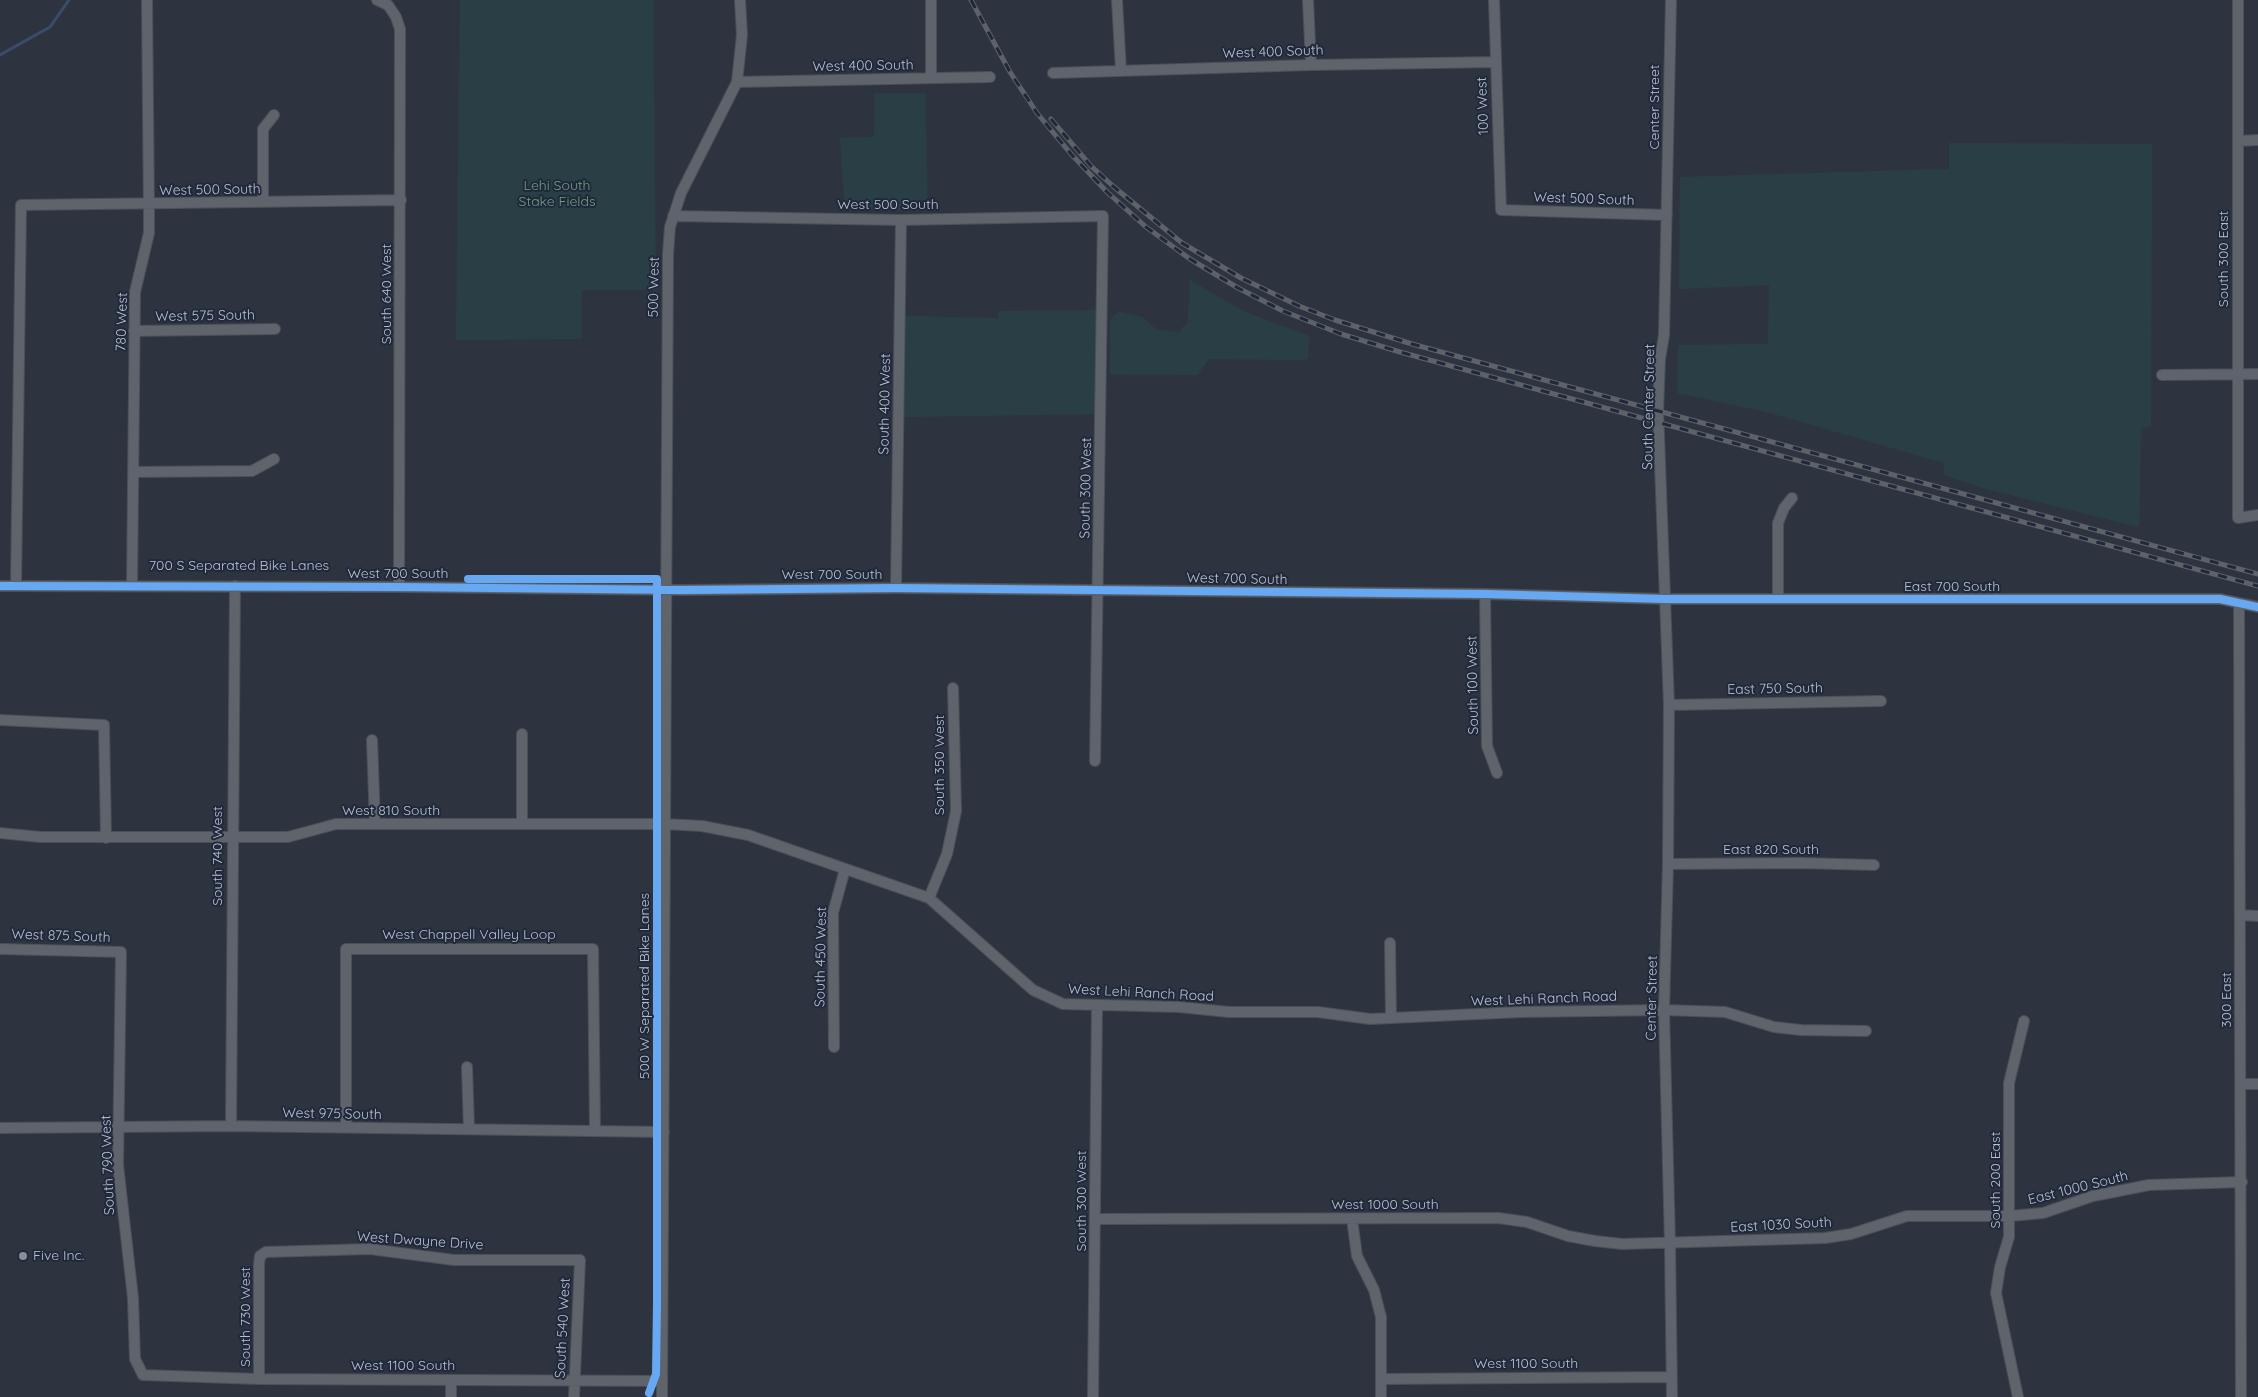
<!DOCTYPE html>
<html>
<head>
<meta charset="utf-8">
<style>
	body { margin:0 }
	canvas { display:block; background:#2e343f }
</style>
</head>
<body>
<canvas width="2258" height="1397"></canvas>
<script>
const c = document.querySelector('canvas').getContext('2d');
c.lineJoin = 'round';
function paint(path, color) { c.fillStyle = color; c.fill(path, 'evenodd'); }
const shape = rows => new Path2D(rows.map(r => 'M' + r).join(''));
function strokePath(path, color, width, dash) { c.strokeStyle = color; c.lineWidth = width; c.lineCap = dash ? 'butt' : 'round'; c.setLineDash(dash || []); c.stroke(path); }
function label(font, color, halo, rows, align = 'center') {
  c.font = font + ' Quicksand,sans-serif'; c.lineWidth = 4; c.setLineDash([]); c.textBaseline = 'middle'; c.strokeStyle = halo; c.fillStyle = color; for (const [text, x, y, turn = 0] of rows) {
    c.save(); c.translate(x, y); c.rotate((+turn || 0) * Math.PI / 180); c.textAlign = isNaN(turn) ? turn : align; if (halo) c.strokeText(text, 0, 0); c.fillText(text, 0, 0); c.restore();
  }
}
paint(shape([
	[460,0,653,0,656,290,582,290,581,339,456,340],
	[875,93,925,93,928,211,845,209,840,138,874,137],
	[1949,143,2152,144,2151,426,2141,429,2139,527,1983,488,1944,475,1944,463,1767,412,1677,393,1678,345,1768,344,1769,285,1679,289,1680,177,1949,169],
	[1190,280,1243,311,1309,336,1308,358,1304,360,1209,359,1197,375,1110,374,1110,322,1114,315,1120,312,1142,317,1157,330,1180,332,1182,327,1187,325,1188,322],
	[1097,310,1096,414,903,417,905,316,998,318,999,311]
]), '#2a3f45');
strokePath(shape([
	[0,55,50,27,69,0]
]), '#3b4b6b', 3);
const minor = shape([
	[377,0,388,5,396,17,400,29,399,587],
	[931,0,931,78],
	[1117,0,1121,71],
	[1308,0,1311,65],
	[1494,0,1501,210,1667,215],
	[1671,0,1664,335,1660,359,1658,410,1669,705,1668,864,1664,1010,1670,1243,1672,1397],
	[2238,0,2238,518,2258,515],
	[1053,73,1311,65,1495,62],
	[737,82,990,77],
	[2238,141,2258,140],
	[263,202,263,129,274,115],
	[673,216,901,220,1103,216,1095,761],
	[134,331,275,329],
	[2162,375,2258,374],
	[134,472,252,471,274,459],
	[0,586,399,587,684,590,896,588,1485,594,1665,599,2220,599,2258,607],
	[16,586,21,205,401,200],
	[132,586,135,292,149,233,149,215,147,0],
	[896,588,901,220],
	[1485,594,1487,746,1497,773],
	[1778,599,1778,523,1784,508,1792,498],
	[2239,603,2241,1397],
	[1669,705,1881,701],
	[0,720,104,725,106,838],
	[522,734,522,824],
	[372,740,375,824],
	[0,833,40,837,288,837,336,824,665,824,702,826,748,835,929,898,1033,990,1063,1004,1179,1007,1229,1012,1318,1012,1370,1019,1521,1012,1664,1010,1725,1012,1774,1027,1801,1030,1866,1031],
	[1668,864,1802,863,1874,865],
	[929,898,947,854,956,811,953,688],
	[2240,915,2258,916],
	[1390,943,1391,1018],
	[0,949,121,952,118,1165,133,1298,135,1359,143,1375,259,1379,662,1381],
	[834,1047,833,913,845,869],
	[467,1067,469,1129],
	[2241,1084,2258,1084],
	[231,1126,235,586],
	[0,1128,231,1126,664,1132],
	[346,1128,346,949,593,949,595,1131],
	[1096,1219,1498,1218,1527,1222,1568,1236,1595,1241,1622,1244,1825,1238,1851,1234,1907,1216,2010,1216,2043,1213,2093,1196,2149,1185,2242,1182],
	[1352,1219,1357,1256,1374,1290,1381,1317,1381,1397],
	[259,1379,259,1264,260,1256,266,1252,370,1249,454,1260,580,1260,574,1397],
	[1381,1379,1671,1377],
	[451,1380,451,1397],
	[662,1397,668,254,670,227,681,193,737,82,742,35,740,0],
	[1093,1397,1097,1005],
	[2018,1397,1996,1293,2000,1267,2009,1237,2009,1083,2024,1021]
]);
strokePath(minor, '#4b4f57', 12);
strokePath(minor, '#5e636c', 10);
const rail = shape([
	[971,0,1010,72,1037,113,1071,154,1107,192,1146,227,1190,259,1238,288,1283,311,1341,334,1400,352,2258,586],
	[1051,119,1091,166,1114,187,1182,243,1241,278,1299,306,1335,320,1412,344,2258,574]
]);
strokePath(rail, '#5d616a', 5);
strokePath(rail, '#20293b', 3, [9]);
strokePath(shape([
	[468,579,657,579,657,1304,656,1374,649,1393],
	[0,586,399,587,684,590,896,588,1485,594,1665,599,2220,599,2258,607]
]), '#66a8f1', 8);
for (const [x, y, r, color] of [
	[23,1256,5,"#888f9c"]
]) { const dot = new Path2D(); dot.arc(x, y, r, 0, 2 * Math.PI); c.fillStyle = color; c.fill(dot); strokePath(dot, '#20293b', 2); }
label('14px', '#b9c0ce', '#20293b', [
	["West 400 South",1273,52,-2],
	["West 400 South",863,66,-1],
	["100 West",1483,106,-92],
	["Center Street",1655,107,-90],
	["West 500 South",210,190,-1],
	["West 500 South",1584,199,2],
	["West 500 South",888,205],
	["South 300 East",2224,259,-90],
	["500 West",654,287,-89],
	["South 640 West",387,294,-90],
	["West 575 South",205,316,-1],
	["780 West",122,322,-88],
	["South 400 West",885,404,-89],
	["South Center Street",1649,407,-89],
	["South 300 West",1086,488,-89],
	["700 S Separated Bike Lanes",239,566],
	["West 700 South",398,574],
	["West 700 South",832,575],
	["West 700 South",1237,579,1],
	["East 700 South",1952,587],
	["South 100 West",1473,685,-91],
	["East 750 South",1775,689,-1],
	["South 350 West",940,765,-90],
	["West 810 South",391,811],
	["East 820 South",1771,850],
	["South 740 West",218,856,-90],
	["West Chappell Valley Loop",469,935],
	["West 875 South",61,936,2],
	["South 450 West",821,957,-89],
	["500 W Separated Bike Lanes",645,986,-90],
	["West Lehi Ranch Road",1141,993,3],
	["Center Street",1652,998,-89],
	["West Lehi Ranch Road",1544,999,-2],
	["300 East",2227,1000,-90],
	["West 975 South",332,1114,1],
	["South 790 West",108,1165,-92],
	["South 200 East",1996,1180,-90],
	["East 1000 South",2078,1188,-14],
	["South 300 West",1082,1201,-90],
	["West 1000 South",1385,1205],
	["East 1030 South",1781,1225,-3],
	["West Dwayne Drive",420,1241,4],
	["South 730 West",246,1317,-90],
	["South 540 West",563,1328,-87],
	["West 1100 South",1526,1364],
	["West 1100 South",403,1366]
]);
label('14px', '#6fa07e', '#20293b', [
	["Lehi South",557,186],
	["Stake Fields",557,202]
]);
label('14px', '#b9c0ce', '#20293b', [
	["Five Inc.",33,1256]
], 'left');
</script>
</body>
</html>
